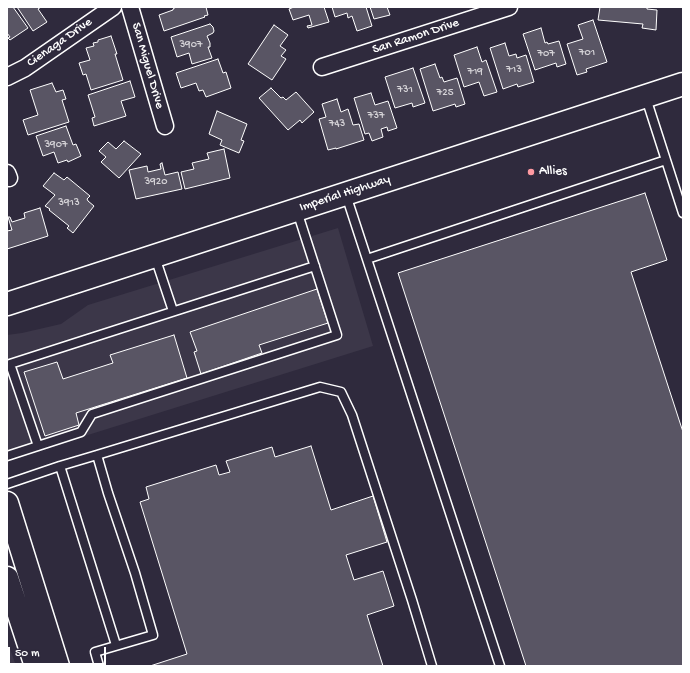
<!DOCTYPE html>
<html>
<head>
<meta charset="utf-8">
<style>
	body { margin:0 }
	#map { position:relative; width:690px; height:673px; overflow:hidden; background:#2f2a3d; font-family:"Gochi Hand",sans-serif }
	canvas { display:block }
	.frame { position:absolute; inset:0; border:8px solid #fff; pointer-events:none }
	.scale { position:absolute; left:8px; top:647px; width:98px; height:18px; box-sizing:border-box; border:2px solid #fff; border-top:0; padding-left:5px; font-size:12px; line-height:14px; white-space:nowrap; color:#fff; -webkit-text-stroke:3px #2f2a3d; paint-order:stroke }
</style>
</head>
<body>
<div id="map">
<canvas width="690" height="673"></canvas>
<div class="frame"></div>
<div class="scale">50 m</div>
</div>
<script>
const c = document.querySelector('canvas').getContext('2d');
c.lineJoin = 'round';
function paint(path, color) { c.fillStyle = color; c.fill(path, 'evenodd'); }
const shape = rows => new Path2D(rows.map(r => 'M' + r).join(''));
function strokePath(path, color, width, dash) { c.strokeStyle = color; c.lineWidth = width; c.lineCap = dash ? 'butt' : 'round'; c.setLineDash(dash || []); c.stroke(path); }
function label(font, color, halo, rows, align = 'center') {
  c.font = font + ' "Gochi Hand",sans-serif'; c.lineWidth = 3; c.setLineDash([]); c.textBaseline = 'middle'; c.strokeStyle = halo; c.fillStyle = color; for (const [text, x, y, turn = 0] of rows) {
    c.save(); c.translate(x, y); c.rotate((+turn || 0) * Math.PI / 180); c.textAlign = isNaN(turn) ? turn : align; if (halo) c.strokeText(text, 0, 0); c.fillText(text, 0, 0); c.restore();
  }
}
paint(shape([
	[338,228,373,346,11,459,7,447,7,335,22,333,61,324,88,305],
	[7,640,16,666,7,666]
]), '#3c3749');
const building = shape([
	[7,7,13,7,28,28,10,40,8,38,10,37,7,33,7,7],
	[17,7,41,7,38,9,47,22,33,31,17,7],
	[176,7,206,7,208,15,204,16,205,17,164,31,159,15,173,10,173,9,176,7],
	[294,7,324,7,329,22,308,28,307,26,312,25,309,15,293,20,289,9,294,7],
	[332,7,366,7,372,26,357,31,352,16,348,18,347,13,335,17,332,7],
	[370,7,387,7,390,15,374,19,370,7],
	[600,7,647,7,647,9,657,10,656,30,642,28,643,24,598,20,600,7],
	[593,20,607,62,586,69,587,72,577,75,567,44,583,39,578,25,593,20],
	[210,24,213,27,214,31,213,33,207,36,210,43,210,47,208,47,212,58,192,64,189,53,177,57,171,37,210,24],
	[274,25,288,35,280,46,286,50,281,56,286,59,272,80,248,64,274,25],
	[541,28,545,43,547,42,548,44,559,41,566,64,557,67,556,63,535,70,523,34,541,28],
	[111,36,117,54,115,54,123,80,91,90,86,74,83,75,79,63,90,60,86,48,94,46,93,43,98,42,98,40,111,36],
	[505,43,509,56,516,54,517,58,526,55,534,82,518,87,517,84,503,89,490,48,505,43],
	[477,47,482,62,486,60,497,92,484,96,479,82,464,87,454,55,477,47],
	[218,59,223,73,226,72,231,88,206,97,203,90,199,91,196,83,181,88,176,73,218,59],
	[435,64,440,78,442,77,444,82,457,78,465,104,456,107,455,104,433,111,420,69,435,64],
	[413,68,425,103,413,107,412,103,395,108,385,77,413,68],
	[130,81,135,97,121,101,126,116,94,126,92,118,95,117,88,95,130,81],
	[52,83,56,92,63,90,66,99,62,100,69,122,28,135,23,120,38,115,30,90,52,83],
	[271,88,281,98,283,97,286,100,296,92,314,112,302,123,300,120,288,130,259,98,271,88],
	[371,93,375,105,388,101,397,128,388,131,387,127,381,129,383,137,372,141,369,133,365,134,354,98,371,93],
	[337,99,341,112,348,109,353,125,359,124,364,140,336,149,336,148,328,150,319,119,326,117,322,104,337,99],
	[217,111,247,124,241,140,244,141,239,153,220,145,222,140,209,134,217,111],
	[66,126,73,145,76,144,81,156,68,162,67,160,58,163,54,152,43,156,36,136,66,126],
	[124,141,141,154,119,178,101,162,106,157,99,151,108,142,116,149,124,141],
	[224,149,230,178,185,189,181,172,194,169,192,163,209,159,207,153,224,149],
	[162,163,165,175,178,172,182,189,136,199,129,170,147,166,148,172,161,169,160,164,162,163],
	[54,173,64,180,67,177,90,196,87,199,88,201,94,206,73,233,67,228,69,226,49,210,50,209,45,206,55,195,43,186,54,173],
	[645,193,667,260,631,272,683,432,683,666,526,666,398,273,645,193],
	[40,208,48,236,7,249,7,231,12,230,8,217,10,217,12,222,25,218,24,213,40,208],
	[317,289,328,323,259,345,262,353,201,374,194,352,197,351,190,332,317,289],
	[174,335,187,378,76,413,79,425,45,436,24,372,57,362,63,379,113,363,110,355,174,335],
	[311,446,331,510,373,496,387,542,346,555,354,580,383,571,394,606,367,615,383,666,150,666,187,654,140,502,149,499,146,487,216,465,219,475,230,472,226,461,272,447,275,457,311,446]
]);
paint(building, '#595564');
strokePath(building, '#fff', 1);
const lane = shape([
	[646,98,683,213],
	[346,195,500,666],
	[155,257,173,311],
	[367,259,666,160],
	[38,446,10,364,315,266],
	[7,456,81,432,92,414,337,335,297,211],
	[60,466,97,455],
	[7,484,60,466,116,645],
	[99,666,95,652,153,635,135,573,108,493,97,455,320,387,341,392,352,415,412,600,432,666]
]);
const street = shape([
	[130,7,165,126],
	[322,67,509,7],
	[7,77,25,68,113,7],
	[7,173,9,178]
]);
const secondary = shape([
	[7,503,58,666],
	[7,578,36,666]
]);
const primary = shape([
	[7,304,683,84]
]);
strokePath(lane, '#fff', 11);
strokePath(street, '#fff', 19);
strokePath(secondary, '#fff', 25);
strokePath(primary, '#fff', 25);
strokePath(lane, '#2f2a3d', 8);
strokePath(street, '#2f2a3d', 16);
strokePath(secondary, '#2f2a3d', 22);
strokePath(primary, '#2f2a3d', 22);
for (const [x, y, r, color] of [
	[531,172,4,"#ff9aa2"]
]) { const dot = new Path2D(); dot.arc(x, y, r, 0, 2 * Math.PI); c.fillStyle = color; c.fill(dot); strokePath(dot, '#2f2a3d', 1.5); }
label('11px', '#d6d4d8', null, [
	["3907",191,45],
	["701",587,53],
	["707",546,54],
	["713",514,70],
	["719",475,72],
	["731",405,90],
	["725",445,93],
	["737",376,116],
	["743",337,124],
	["3907",56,145],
	["3920",156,182],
	["3913",69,203]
]);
label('13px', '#fff', '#2f2a3d', [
	["San Ramon Drive",416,37,-18],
	["Cienaga Drive",60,43,-35],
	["San Miguel Drive",147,66,74],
	["Imperial Highway",345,194,-18]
]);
label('13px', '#fff', '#2f2a3d', [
	["Allies",539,172]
], 'left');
</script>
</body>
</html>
